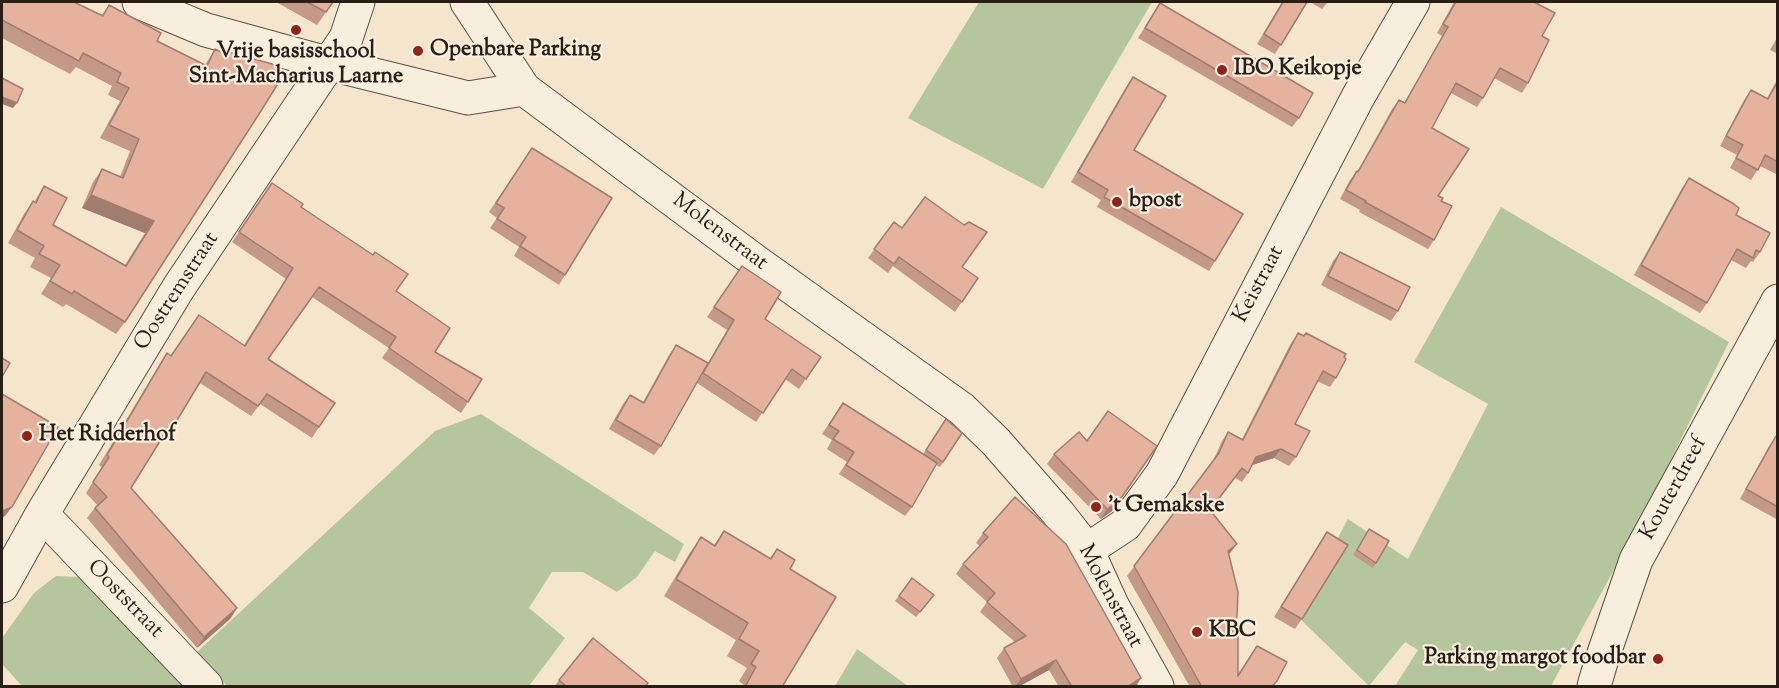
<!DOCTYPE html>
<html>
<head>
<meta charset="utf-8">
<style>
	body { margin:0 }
	#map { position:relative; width:1779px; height:688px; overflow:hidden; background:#f5e5cd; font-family:"Sorts Mill Goudy",serif }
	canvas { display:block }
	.frame { position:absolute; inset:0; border:3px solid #281e15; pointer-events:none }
</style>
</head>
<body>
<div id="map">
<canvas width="1779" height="688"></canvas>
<div class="frame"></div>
</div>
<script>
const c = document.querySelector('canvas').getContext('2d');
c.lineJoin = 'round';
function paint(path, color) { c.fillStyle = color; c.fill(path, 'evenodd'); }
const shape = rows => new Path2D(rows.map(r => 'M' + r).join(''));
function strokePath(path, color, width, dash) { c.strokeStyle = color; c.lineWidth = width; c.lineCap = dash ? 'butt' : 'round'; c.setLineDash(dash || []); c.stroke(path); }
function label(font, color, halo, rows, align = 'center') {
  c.font = font + ' "Sorts Mill Goudy",serif'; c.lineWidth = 4.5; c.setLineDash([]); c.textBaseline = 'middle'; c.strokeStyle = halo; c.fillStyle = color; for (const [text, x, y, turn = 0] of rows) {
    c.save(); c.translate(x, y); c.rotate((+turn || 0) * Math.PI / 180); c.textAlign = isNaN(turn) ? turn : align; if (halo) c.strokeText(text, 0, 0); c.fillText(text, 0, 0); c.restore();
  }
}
paint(shape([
	[979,2,1152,2,1043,189,908,118],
	[1501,207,1729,342,1643,516,1551,686,1395,686,1418,650,1405,642,1369,686,1296,615,1348,519,1408,559,1488,404,1414,362],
	[481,414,684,544,675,562,655,551,637,577,617,592,583,572,552,572,529,608,565,638,529,686,227,686,196,653,435,431],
	[56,576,80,577,185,686,22,686,2,664,2,638,34,593],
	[857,649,908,686,835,686]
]), '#b6c69c');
const minor = shape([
	[139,2,206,30,330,64,468,98,524,89],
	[467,2,524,89,755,261,962,409,996,442,1058,513,1087,550,1112,605,1157,686],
	[42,514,206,686],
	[1087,550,1125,525,1162,474,1358,97,1413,2],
	[2,586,42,514,179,287,346,38,358,2],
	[1594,686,1601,662,1636,560,1778,301]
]);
strokePath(minor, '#5b5043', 35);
strokePath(minor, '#f8eede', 33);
paint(shape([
	[2,2,101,16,109,5,157,41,205,65,215,49,226,55,229,52,125,322,116,334,66,304,63,307,41,294,51,278,30,267,35,258,8,243,24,214,33,201,34,202,44,186,53,225,125,265,145,233,82,208,93,182,102,169,120,177,130,151,100,138,120,101,108,95,112,86,76,67,70,74,2,38],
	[276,2,333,2,317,25],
	[1282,2,1307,2,1275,54,1257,44],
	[1310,2,1328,2,1322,9],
	[1454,2,1534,2,1542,36,1528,83,1522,93,1494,78,1483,98,1477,107,1451,93,1432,128,1438,196,1441,201,1434,240,1428,249,1359,212,1360,210,1340,199,1350,180,1357,171,1357,172,1392,109,1399,100,1404,103,1442,36,1437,33],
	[1160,3,1299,118,1292,127,1138,38],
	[1778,36,1778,54,1770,50],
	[1133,77,1134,150,1215,261,1209,271,1097,207,1101,200,1071,182,1126,87],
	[1778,78,1778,175,1760,166,1751,180,1730,168,1737,155,1720,146,1744,100,1751,90,1767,98],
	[532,148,565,275,559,285,514,256,519,247,490,228,497,218,489,212],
	[1689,178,1736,215,1760,252,1753,262,1751,261,1746,268,1731,260,1707,303,1700,313,1634,275,1682,188],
	[272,183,301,207,396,291,468,402,461,413,382,358,389,348,312,297,268,359,319,427,312,438,260,404,251,416,200,383,176,422,169,432,167,431,131,488,237,608,230,619,197,648,87,518,97,505,86,493,102,467,99,465,160,364,167,353,171,356,244,345,286,279,232,242],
	[894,222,978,278,955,312,893,266,888,273,868,258],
	[1340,252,1398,311,1391,321,1321,285,1333,261],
	[742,266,765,319,821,357,799,389,785,379,756,422,697,383,661,446,654,455,609,429,623,404,630,395,643,402,669,355,676,345,708,363,727,330,707,317],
	[1298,333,1336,378,1330,387,1317,381,1295,424,1296,457,1289,466,1274,458,1252,465,1248,473,1242,482,1235,478,1211,510,1237,544,1229,554,1233,632,1238,674,1257,646,1277,681,1273,687,1190,687,1127,576,1213,461,1222,441,1228,432,1242,439,1291,343],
	[843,403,923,454,946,419,962,433,940,467,936,465,912,507,905,516,839,474,847,462,827,449,832,440,822,434],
	[1776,436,1778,437,1778,520,1740,499,1769,446],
	[1054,454,1112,511,1101,519,1047,464],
	[1369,529,1376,563,1373,568,1353,555],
	[724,531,770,558,777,549,790,569,782,687,743,687,744,685,739,681,747,668,727,656,736,640,664,596,689,554,701,537,714,545],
	[1327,532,1302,619,1295,629,1274,617],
	[983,533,1141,678,1135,687,1059,687,1049,670,1018,687,1013,687,997,658,1004,648,1015,642,980,612,987,602,956,574,963,564,980,546,976,543],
	[912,578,930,600,916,617,895,601],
	[559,680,645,687,554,687]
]), '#c59988');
paint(shape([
	[2,97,17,103,13,108,2,104],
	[91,195,154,221,145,233,82,208],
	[1281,449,1274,458,1249,466,1256,457],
	[1119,501,1112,511,1101,519,1107,509],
	[12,507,5,516,2,518,2,511],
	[1237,544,1230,553,1221,560,1228,551],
	[237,608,230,619,197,648,204,637],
	[1056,660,1049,670,1018,687,1015,687,1021,679],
	[1141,678,1135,687,1127,687]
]), '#a07d6f');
const building = shape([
	[2,2,74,2,103,16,109,5,161,33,157,41,207,66,215,49,227,55,229,52,272,64,278,69,279,74,279,82,259,114,125,322,74,291,72,294,50,281,60,265,39,254,44,246,17,230,33,201,36,203,44,186,67,198,53,225,126,266,154,221,91,195,102,169,123,178,139,139,109,125,129,88,117,82,121,73,83,53,79,61,2,20,2,2],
	[307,2,333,2,326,12,307,2],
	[1283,2,1307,2,1281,45,1264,34,1283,2],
	[1456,2,1534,2,1555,13,1542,36,1549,40,1528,83,1500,68,1483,98,1456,83,1432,128,1469,149,1438,196,1443,198,1441,201,1452,206,1434,240,1365,202,1366,201,1346,190,1357,171,1358,172,1399,100,1405,103,1448,27,1443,24,1456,2],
	[1160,3,1313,93,1299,118,1145,28,1160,3],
	[1133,77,1166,96,1134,150,1243,214,1215,261,1104,197,1108,190,1078,172,1133,77],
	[2,78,23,89,17,103,2,97,2,78],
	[1778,81,1778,162,1765,155,1758,170,1736,158,1743,145,1726,136,1751,90,1768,99,1778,81],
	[532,148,612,198,565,275,520,246,526,237,497,219,504,208,496,203,532,148],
	[1689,178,1734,204,1739,208,1736,215,1770,233,1760,252,1756,250,1753,258,1737,249,1707,303,1641,265,1689,178],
	[272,183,303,204,301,207,373,255,375,252,408,274,396,291,450,328,435,352,482,379,468,402,389,348,396,337,319,287,268,359,335,403,319,427,267,394,258,406,206,372,176,422,173,420,131,488,237,608,204,637,95,508,107,497,93,482,109,457,107,455,167,353,171,356,199,315,245,346,293,268,239,232,272,183],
	[925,197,964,225,969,222,987,232,962,267,978,278,962,302,899,257,894,264,874,249,894,222,902,228,925,197],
	[1340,252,1410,287,1398,311,1328,276,1340,252],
	[742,266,781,292,765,319,821,357,806,379,792,369,763,413,703,373,734,320,714,307,742,266],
	[1298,333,1304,336,1306,333,1346,354,1344,357,1346,359,1336,378,1323,371,1295,424,1310,431,1296,457,1281,449,1256,457,1248,473,1242,468,1210,510,1237,544,1228,551,1238,592,1237,616,1233,632,1238,635,1238,676,1257,646,1287,662,1277,681,1271,687,1202,687,1134,566,1219,453,1228,432,1243,440,1298,333],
	[676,345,708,363,661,446,616,420,630,395,644,403,676,345],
	[2,358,10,363,2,377,2,358],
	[2,394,58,427,12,507,2,511,2,394],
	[843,403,937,463,912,507,846,465,854,452,833,439,839,431,829,425,843,403],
	[1108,411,1157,446,1119,501,1107,509,1054,454,1079,432,1087,441,1108,411],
	[946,419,962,433,943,462,926,450,946,419],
	[1776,436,1778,437,1778,507,1746,489,1776,436],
	[1015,497,1066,544,1141,678,1127,687,1072,687,1056,660,1021,679,1004,648,1026,636,987,602,995,593,963,564,988,537,983,533,1015,497],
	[1369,529,1389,541,1376,563,1357,550,1369,529],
	[724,531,771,559,777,549,795,560,790,569,836,597,782,687,745,687,756,667,751,664,759,651,739,639,748,623,676,579,701,537,715,546,724,531],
	[1327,532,1348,545,1302,619,1281,607,1327,532],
	[912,578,934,595,920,612,899,596,912,578],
	[593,638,648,683,645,687,567,687,559,680,593,638]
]);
paint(building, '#e5b29e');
strokePath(building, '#a07d6f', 1.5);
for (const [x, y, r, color] of [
	[296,30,6,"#8f2418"],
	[418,51,6,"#8f2418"],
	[1222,70,6,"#8f2418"],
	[1117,202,6,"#8f2418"],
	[27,436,6,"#8f2418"],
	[1096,507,6,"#8f2418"],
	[1197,632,6,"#8f2418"],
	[1658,659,6,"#8f2418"]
]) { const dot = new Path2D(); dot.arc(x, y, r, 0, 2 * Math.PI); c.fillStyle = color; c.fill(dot); strokePath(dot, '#f8eede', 2); }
label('bold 22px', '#281e15', '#f8eede', [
	["Openbare Parking",430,51],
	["Vrije basisschool",296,53,"center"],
	["Sint-Macharius Laarne",296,78,"center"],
	["IBO Keikopje",1234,70],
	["bpost",1129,202],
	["Het Ridderhof",39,436],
	["'t Gemakske",1108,507],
	["KBC",1209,632],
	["Parking margot foodbar",1646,659,"right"]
], 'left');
label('22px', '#281e15', '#f8eede', [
	["Molenstraat",719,233,37],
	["Keistraat",1260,285,-62],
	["Oostremstraat",178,292,-57],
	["Kouterdreef",1675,489,-61],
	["Molenstraat",1109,597,62],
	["Ooststraat",124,600,46]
]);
</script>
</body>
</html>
